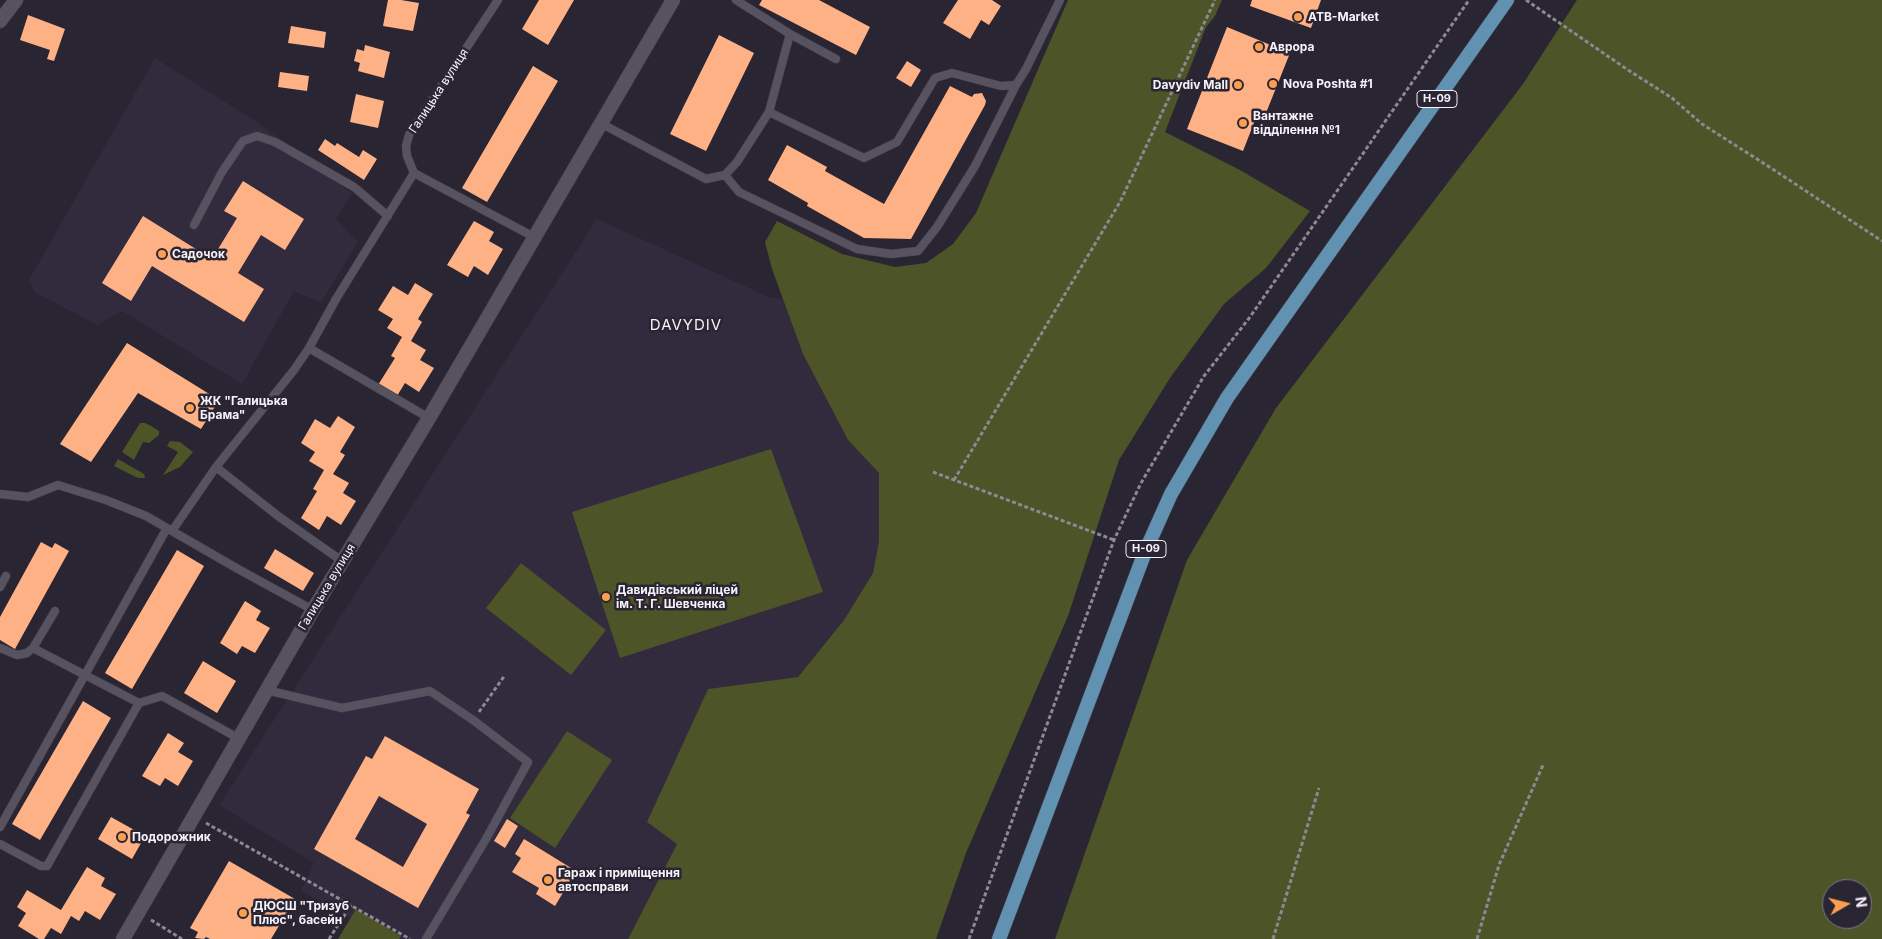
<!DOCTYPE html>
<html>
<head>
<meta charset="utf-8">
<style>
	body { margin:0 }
	#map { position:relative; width:1882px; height:939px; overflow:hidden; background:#2a2532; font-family:Inter,sans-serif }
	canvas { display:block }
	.north { position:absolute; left:1822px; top:879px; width:50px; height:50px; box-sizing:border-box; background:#2a2532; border:1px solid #7b7782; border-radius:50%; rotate:82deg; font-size:14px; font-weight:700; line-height:20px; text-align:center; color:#f5f2fa }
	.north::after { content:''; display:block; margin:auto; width:18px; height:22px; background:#fa9f4f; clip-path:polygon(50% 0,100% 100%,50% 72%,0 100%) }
</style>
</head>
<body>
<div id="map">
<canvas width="1882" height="939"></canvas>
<div class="north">N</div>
</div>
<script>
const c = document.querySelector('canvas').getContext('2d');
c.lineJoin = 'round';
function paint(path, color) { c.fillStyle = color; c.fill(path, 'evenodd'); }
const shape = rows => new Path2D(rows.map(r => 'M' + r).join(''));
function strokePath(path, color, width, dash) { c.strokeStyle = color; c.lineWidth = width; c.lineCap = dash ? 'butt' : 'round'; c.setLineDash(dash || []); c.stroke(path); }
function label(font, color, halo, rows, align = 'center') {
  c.font = font + ' Inter,sans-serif'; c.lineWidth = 5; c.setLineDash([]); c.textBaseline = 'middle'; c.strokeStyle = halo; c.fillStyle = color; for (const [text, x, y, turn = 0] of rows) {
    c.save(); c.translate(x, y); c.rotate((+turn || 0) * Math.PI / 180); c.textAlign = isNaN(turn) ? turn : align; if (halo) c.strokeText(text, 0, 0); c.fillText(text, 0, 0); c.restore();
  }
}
paint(shape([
	[155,58,257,122,352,193,336,219,358,242,321,303,294,291,242,384,122,311,98,325,34,292,29,280],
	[597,219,769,297,783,299,803,354,848,440,879,473,879,541,873,573,844,620,798,677,708,689,648,821,677,843,628,939,389,939,301,891,314,863,219,805]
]), '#322a3d');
paint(shape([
	[1068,0,1222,0,1215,16,1206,27,1165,132,1240,170,1310,211,1266,268,1224,304,1170,378,1119,460,1068,616,966,853,936,939,628,939,677,844,647,822,708,689,798,677,844,620,873,573,879,541,879,473,848,440,803,354,772,269,765,242,777,221,842,254,895,267,926,263,953,244,976,213],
	[1577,0,1882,0,1882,939,1055,939,1187,560,1276,408,1523,84],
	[1832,889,1862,889,1862,919,1832,919],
	[140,423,145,423,153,427,159,431,159,435,149,443,143,442,134,460,122,452],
	[170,441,180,442,193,452,180,467,163,475,178,452,167,446],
	[771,449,823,592,620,658,572,512],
	[118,459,144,474,145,478,138,478,114,466],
	[521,563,606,630,571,675,486,608],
	[567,731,612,760,555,848,510,818],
	[356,909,401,936,399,939,338,939]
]), '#4d5427');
paint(shape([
	[388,0,401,0,419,3,413,31,383,26],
	[539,0,574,0,548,45,522,29],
	[762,0,819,0,870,27,856,55,759,5],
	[958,0,992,0,1001,6,989,25,981,20,970,39,943,23],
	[1252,0,1321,0,1311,28,1250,6],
	[28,15,65,29,54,61,47,59,50,50,20,40],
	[291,26,326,32,324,48,288,43],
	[1227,27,1290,53,1266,113,1259,110,1243,151,1187,129],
	[719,35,754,53,706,151,670,134],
	[365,45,390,52,384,78,358,71,360,63,354,61,357,49,364,51],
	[907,61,921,70,911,87,896,78],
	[533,66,558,81,487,202,462,188],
	[280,72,309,76,307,91,278,87],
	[950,86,972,97,974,94,982,93,986,101,985,105,911,239,864,238,807,206,808,203,768,180,787,145,827,167,825,171,884,204],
	[356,94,384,101,378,128,350,122],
	[325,139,335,146,337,143,359,157,363,150,377,159,364,180,318,150],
	[243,181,304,219,285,250,261,235,238,273,264,289,244,322,152,266,131,301,102,283,143,216,212,259,237,218,224,211],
	[474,221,494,232,489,241,503,249,488,275,474,266,468,277,447,265],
	[415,283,433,294,418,319,422,322,411,341,426,350,420,360,434,368,419,392,405,383,397,396,378,385,395,358,391,356,402,337,387,328,393,319,378,310,393,286,408,295],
	[127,343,219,400,201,429,138,393,91,462,60,444],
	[338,416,355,427,340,452,345,455,333,474,349,483,343,493,356,501,341,525,327,516,319,530,301,518,317,491,313,489,324,470,309,461,315,452,301,443,315,419,330,428],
	[41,542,52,548,55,543,69,551,15,649,0,640,0,617],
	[275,549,314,573,303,591,264,568],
	[177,550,204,566,132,689,105,673],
	[245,601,261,611,256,620,270,628,255,653,242,646,237,654,220,643],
	[203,661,236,681,217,713,184,693],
	[83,701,111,718,40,840,12,824],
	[168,733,184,743,178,752,193,761,178,786,165,778,160,786,142,776],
	[385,736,479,789,466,813,470,815,418,908,314,849,366,756,372,759],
	[379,796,427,824,403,867,355,839],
	[111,817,145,836,132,859,98,839],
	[507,819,518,826,505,848,494,841],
	[524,839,576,871,555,906,536,894,539,888,512,872,521,858,515,854],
	[229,861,295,899,271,939,210,939,206,937,204,939,195,938,198,932,190,928],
	[87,867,105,878,101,886,116,894,100,920,85,911,79,921,71,916,61,934,51,928,44,939,39,939,18,926,26,913,17,907,27,890,61,910]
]), '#ffb186');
const service = shape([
	[498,0,409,135,406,146,407,156,414,173,534,237],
	[736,0,790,34,836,59],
	[769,112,864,158,897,142,935,78,952,73,1001,86,1016,85,1026,69,1060,0],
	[602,124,706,179,725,175,737,162,769,112,790,34],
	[414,173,336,299,309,348,429,418],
	[725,175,739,192,857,249,891,254,918,251,937,227,975,166,1016,85],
	[194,225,222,172,243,141,257,136,275,142,354,187,388,216],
	[309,348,294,370,216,467,278,516,342,561],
	[0,494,28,497,58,485,106,500,146,516,238,569,313,610],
	[172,531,216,467],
	[0,587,6,576],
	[0,648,17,655,27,653,33,648,55,611],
	[33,648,139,703,162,696,238,738],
	[266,690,342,708,430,691,473,720,528,762,486,839,426,939],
	[0,827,167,528],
	[0,844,41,866,47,866,139,703]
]);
const minor = shape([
	[0,21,16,0],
	[123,939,313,610,429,418,673,0]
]);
const primary = shape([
	[999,939,1145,552,1171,494,1227,398,1507,0]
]);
strokePath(service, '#44404a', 9);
strokePath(minor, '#44404a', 15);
strokePath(primary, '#44404a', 15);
strokePath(shape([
	[1526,0,1628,70,1672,98,1702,124,1771,168,1882,241],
	[933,472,1114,540],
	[954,480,1120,202,1215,0],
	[479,712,505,675],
	[206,823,410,939],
	[151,920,182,939],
	[329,939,351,905],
	[969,939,1114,540,1141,483,1204,376,1250,317,1469,0],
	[1273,939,1319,788],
	[1477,939,1499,865,1543,765]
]), '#8d8993', 3, [4, 2.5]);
strokePath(service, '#575260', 8);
strokePath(minor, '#575260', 14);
strokePath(primary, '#6292b2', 14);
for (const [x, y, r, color] of [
	[1298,17,5,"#fa9f4f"],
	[1259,47,5,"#fa9f4f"],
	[1273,84,5,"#fa9f4f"],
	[1238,85,5,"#fa9f4f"],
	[1243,123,5,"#fa9f4f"],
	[162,254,5,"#fa9f4f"],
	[190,408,5,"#fa9f4f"],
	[606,597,5,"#fa9f4f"],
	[122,837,5,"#fa9f4f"],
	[548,880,5,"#fa9f4f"],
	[243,913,5,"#fa9f4f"]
]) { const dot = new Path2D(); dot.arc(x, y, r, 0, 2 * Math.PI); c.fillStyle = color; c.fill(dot); strokePath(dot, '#2a2532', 2); }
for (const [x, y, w] of [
	[1437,99,40],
	[1146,549,40]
]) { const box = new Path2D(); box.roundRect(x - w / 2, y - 8.5, w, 17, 4); c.fillStyle = '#2a2532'; c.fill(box); strokePath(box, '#f5f2fa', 1); }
label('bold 11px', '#f5f2fa', null, [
	["Н-09",1437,99],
	["Н-09",1146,549]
]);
label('bold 12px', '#f5f2fa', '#2a2532', [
	["ATB-Market",1308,17],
	["Аврора",1269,47],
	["Nova Poshta #1",1283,84],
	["Davydiv Mall",1228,85,"right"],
	["Вантажне",1253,116],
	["відділення №1",1253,130],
	["Садочок",172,254],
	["ЖК \"Галицька",200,401],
	["Брама\"",200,415],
	["Давидівський ліцей",616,590],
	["ім. Т. Г. Шевченка",616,604],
	["Подорожник",132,837],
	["Гараж і приміщення",558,873],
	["автосправи",558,887],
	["ДЮСШ \"Тризуб",253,906],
	["Плюс\", басейн",253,920]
], 'left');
label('12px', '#f5f2fa', '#2a2532', [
	["Галицька вулиця",439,91,-57],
	["Галицька вулиця",327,587,-59]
]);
c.letterSpacing = '1px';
label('15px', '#f5f2fa', '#2a2532', [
	["DAVYDIV",686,325]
]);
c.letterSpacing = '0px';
</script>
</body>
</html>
